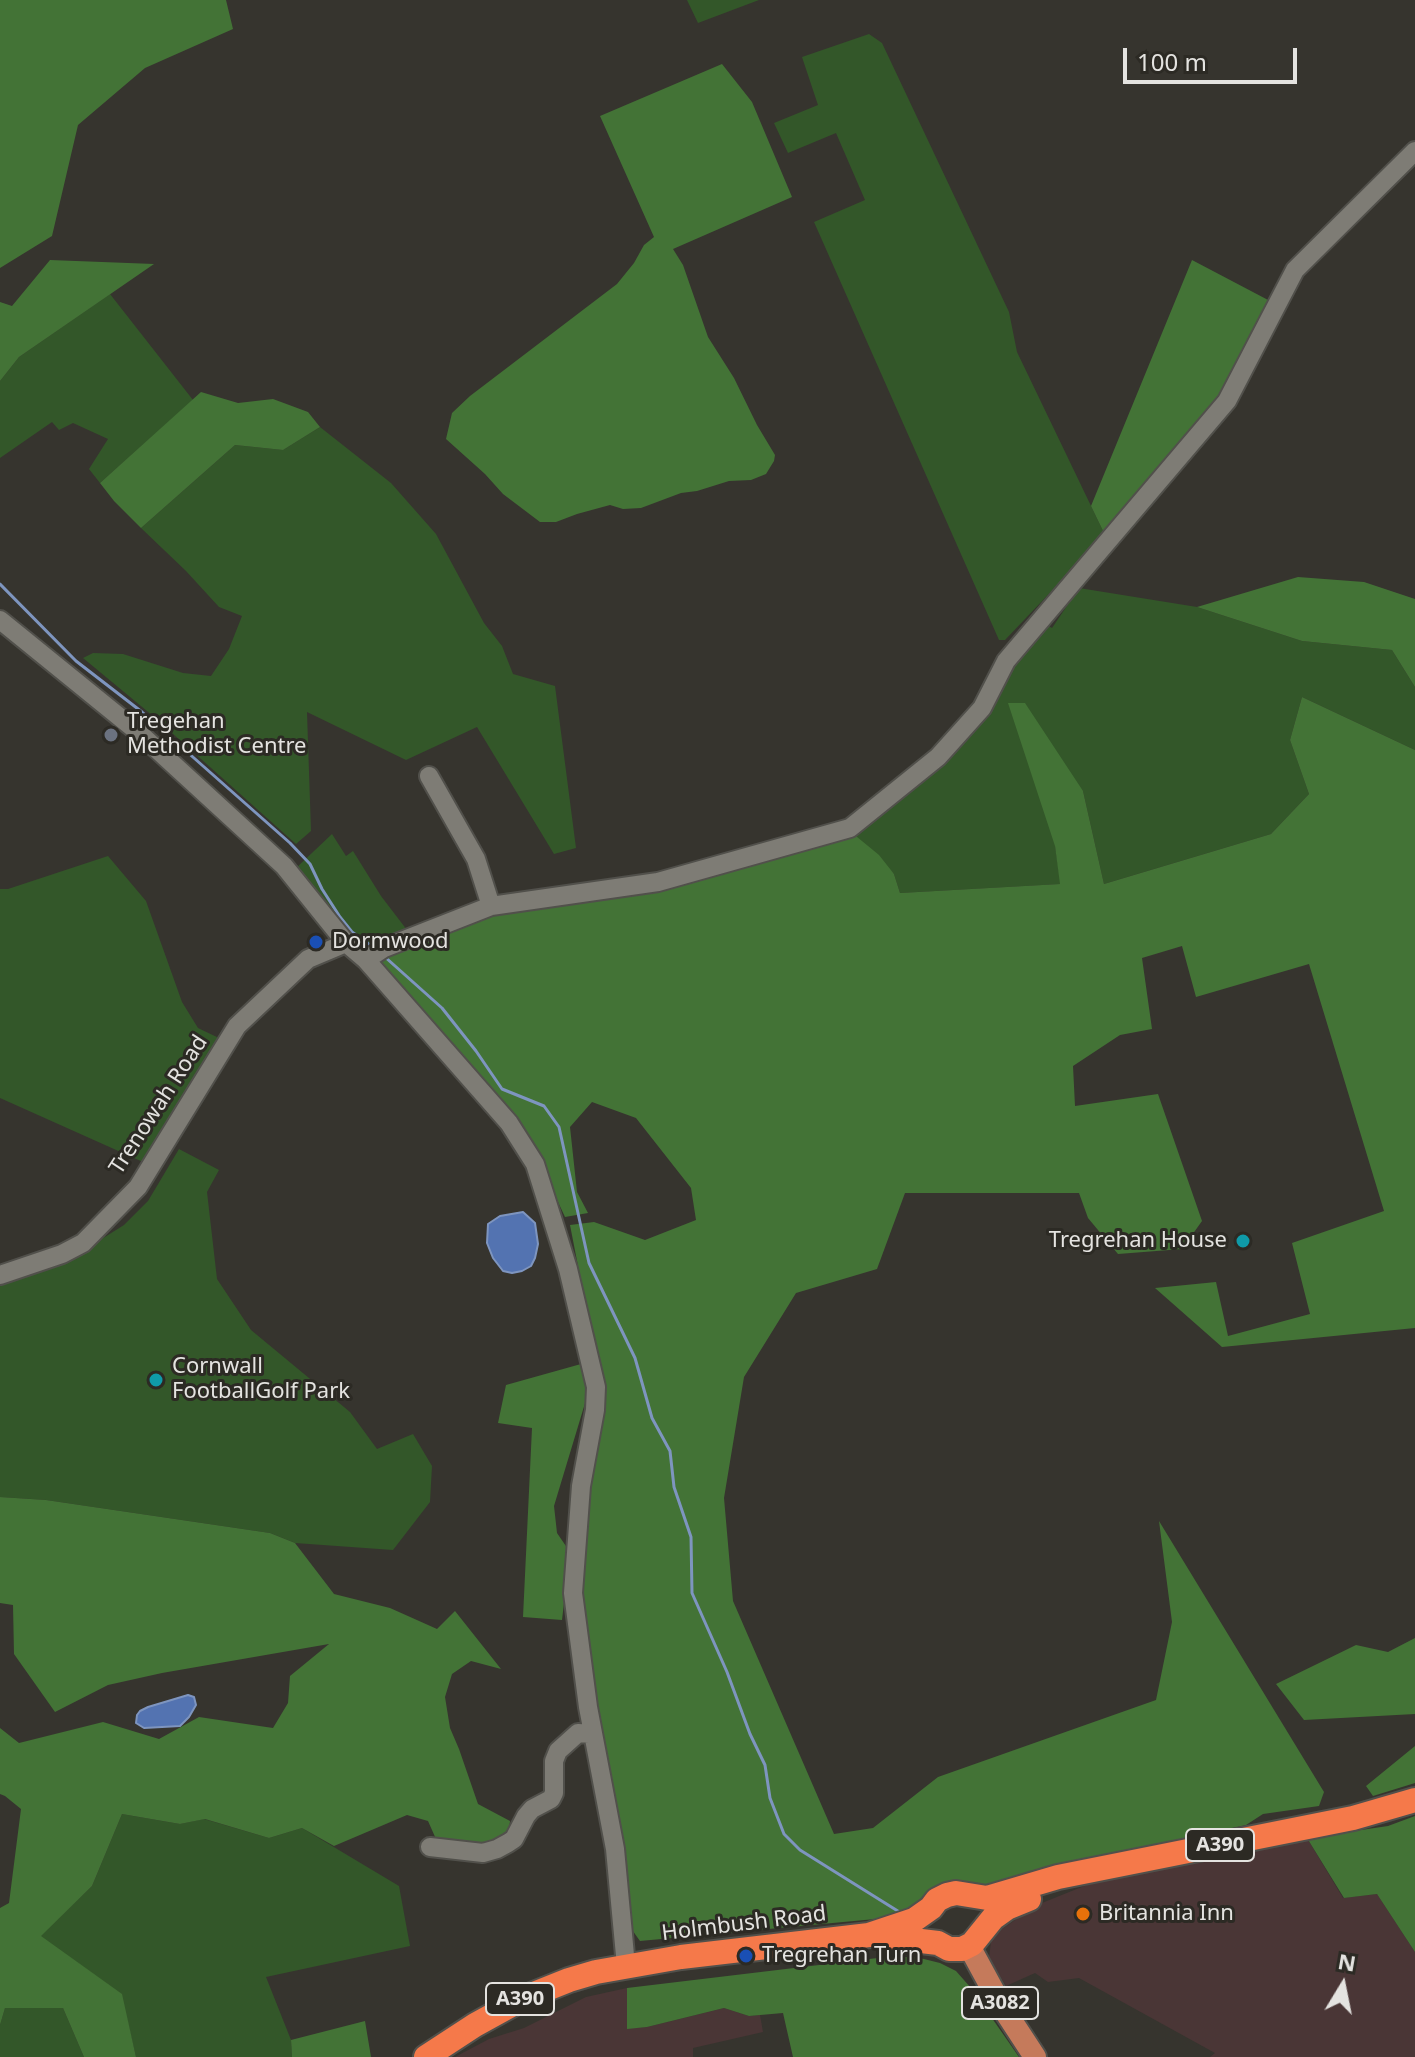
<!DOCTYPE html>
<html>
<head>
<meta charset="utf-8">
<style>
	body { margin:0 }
	#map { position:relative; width:1415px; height:2057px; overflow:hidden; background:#36342e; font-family:"Noto Sans",sans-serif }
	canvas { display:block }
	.north { position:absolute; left:1303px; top:1945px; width:80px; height:80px; -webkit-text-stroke:6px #2c2a24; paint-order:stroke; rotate:10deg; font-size:22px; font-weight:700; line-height:32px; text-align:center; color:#e4e3e0 }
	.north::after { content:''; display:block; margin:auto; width:28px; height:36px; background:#e4e3e0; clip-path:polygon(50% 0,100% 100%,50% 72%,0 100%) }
	.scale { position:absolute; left:1123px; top:48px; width:174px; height:36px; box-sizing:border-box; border:4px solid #e4e3e0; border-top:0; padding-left:10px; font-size:24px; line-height:28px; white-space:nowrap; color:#e4e3e0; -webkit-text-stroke:6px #2c2a24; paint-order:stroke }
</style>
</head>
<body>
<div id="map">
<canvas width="1415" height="2057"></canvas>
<div class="north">N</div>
<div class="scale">100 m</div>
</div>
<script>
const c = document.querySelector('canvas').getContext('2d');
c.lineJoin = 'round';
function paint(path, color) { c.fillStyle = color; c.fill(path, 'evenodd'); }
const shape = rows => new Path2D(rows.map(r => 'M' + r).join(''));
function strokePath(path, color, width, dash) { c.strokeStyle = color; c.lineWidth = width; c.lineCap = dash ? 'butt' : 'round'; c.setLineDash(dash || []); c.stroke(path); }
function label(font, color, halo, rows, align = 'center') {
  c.font = font + ' "Noto Sans",sans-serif'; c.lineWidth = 6; c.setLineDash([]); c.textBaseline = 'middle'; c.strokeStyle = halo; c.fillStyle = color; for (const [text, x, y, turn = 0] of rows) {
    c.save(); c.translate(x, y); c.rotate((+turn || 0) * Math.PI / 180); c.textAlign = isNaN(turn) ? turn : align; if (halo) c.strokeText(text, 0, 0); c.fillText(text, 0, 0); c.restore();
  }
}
paint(shape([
	[1307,1838,1343,1898,1377,1894,1415,1952,1415,2057,1210,2057,1215,2053,1079,1978,1048,1982,1035,1973,1006,1986,989,1958,991,1941,1002,1929,1037,1905,1104,1878],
	[627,1988,627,2028,647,2027,724,2008,749,2016,760,2015,763,2032,693,2048,693,2057,455,2057,489,2039,524,2028,586,1997]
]), '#4a3636');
paint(shape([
	[687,0,759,0,698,23],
	[869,34,882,43,1009,312,1017,352,1105,535,1005,640,999,640,814,222,865,200,836,133,788,153,774,123,818,105,802,57],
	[110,294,193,400,100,483,89,469,108,439,73,423,59,430,52,422,0,458,0,381,19,357],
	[320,427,391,483,436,534,484,623,502,646,513,674,555,686,576,848,554,854,477,727,406,760,307,712,311,831,296,844,153,716,83,658,93,653,123,654,183,673,211,676,229,649,242,616,219,607,186,571,141,528,235,445,283,450],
	[1079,588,1197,607,1302,641,1392,650,1415,687,1415,750,1302,697,1290,740,1309,794,1271,834,1104,884,1083,791,1055,846,1061,884,900,893,894,874,851,832,942,763,1003,676,1047,625,1052,628],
	[332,834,346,856,353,851,381,896,407,930,367,949,360,948,295,869],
	[108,856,146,901,182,1002,198,1028,221,1039,143,1162,0,1098,0,889,8,889],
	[179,1149,219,1170,207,1192,217,1279,251,1330,350,1412,377,1449,413,1434,432,1466,430,1502,393,1550,295,1543,270,1533,46,1500,0,1497,0,1284,50,1266,100,1240,124,1225,148,1201],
	[122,1814,180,1824,204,1819,269,1838,302,1828,399,1886,410,1946,266,1977,291,2040,292,2057,136,2057,121,1994,40,1936,92,1886],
	[5,2008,63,2008,84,2057,0,2057,0,2025]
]), '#335729');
paint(shape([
	[0,0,226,0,233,29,145,68,78,125,52,236,0,268],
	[722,64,752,102,792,197,673,249,683,265,708,337,734,378,757,425,775,455,774,461,766,474,751,480,729,481,697,491,681,493,641,508,623,509,610,505,577,514,556,522,540,522,503,494,485,474,446,439,452,413,470,396,617,284,634,263,644,245,654,237,600,116],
	[50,260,154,264,19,357,0,381,0,302,12,306],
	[1192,260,1270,301,1224,397,1105,535,1091,506],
	[201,392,238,403,273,399,308,412,320,427,283,450,235,445,141,528,114,501,100,483],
	[1298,577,1364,582,1415,599,1415,687,1392,650,1302,641,1197,607],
	[1302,697,1415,750,1415,1328,1222,1347,1155,1288,1216,1282,1228,1336,1310,1314,1292,1243,1384,1211,1309,964,1196,997,1182,946,1142,958,1152,1029,1120,1035,1073,1066,1075,1106,1158,1094,1202,1221,1182,1249,1118,1254,1088,1218,1079,1193,905,1193,877,1269,796,1293,744,1377,724,1498,733,1601,834,1834,873,1828,938,1777,1156,1700,1172,1622,1159,1521,1324,1792,1319,1806,1263,1814,1246,1825,1070,1863,1005,1884,977,1885,927,1893,909,1909,886,1918,640,1941,630,1927,573,1593,596,1387,568,1269,578,1266,570,1225,594,1222,645,1240,696,1220,691,1188,636,1118,592,1102,570,1127,577,1192,588,1213,565,1217,539,1161,377,959,487,915,851,832,879,855,894,874,900,893,1060,884,1055,846,1008,703,1025,703,1083,791,1104,884,1271,834,1309,794,1290,740],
	[581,1364,589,1390,554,1506,557,1533,570,1552,562,1620,523,1617,532,1428,498,1423,506,1385],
	[0,1497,46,1500,270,1533,295,1543,334,1594,390,1608,437,1629,455,1611,501,1669,471,1661,452,1674,445,1697,450,1728,459,1749,478,1804,510,1821,509,1830,492,1843,478,1846,436,1839,428,1821,407,1815,334,1846,302,1828,269,1838,205,1819,180,1824,122,1814,92,1886,41,1936,122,1994,136,2057,84,2057,63,2008,5,2008,0,2025,0,1908,9,1903,21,1809,5,1796,0,1794,0,1728,19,1743,103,1722,159,1739,199,1717,273,1728,288,1703,290,1676,329,1644,162,1673,108,1685,55,1712,14,1654,13,1605,0,1603],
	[1415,1638,1415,1714,1304,1720,1276,1684,1356,1645,1388,1652],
	[1415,1746,1415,1783,1373,1796,1366,1786],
	[1415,1816,1415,1952,1377,1894,1344,1898,1307,1838,1388,1826],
	[886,1957,916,1957,940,1963,956,1971,971,1988,1019,2057,793,2057,783,2013,749,2016,724,2008,647,2027,627,2029,627,1988],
	[365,2021,371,2057,292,2057,291,2040]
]), '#437336');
const water = shape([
	[523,1212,535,1223,538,1244,535,1258,531,1266,522,1271,512,1273,503,1271,493,1258,487,1243,488,1224,500,1216,523,1212],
	[188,1695,194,1697,196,1705,189,1717,180,1726,144,1728,136,1723,137,1715,140,1711,148,1707,188,1695]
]);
paint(water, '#5373b1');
strokePath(water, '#7e95bf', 2);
strokePath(shape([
	[0,584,76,661,142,712,290,843,310,864,322,889,340,917,352,932,373,947],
	[385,957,442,1008,476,1051,502,1089,544,1106,559,1127,589,1263,635,1358,652,1418,670,1451,674,1487,691,1537,692,1593,727,1672,750,1734,765,1765,770,1798,784,1834,800,1850,901,1913]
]), '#7e95bf', 3);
const minor = shape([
	[0,620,138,732,284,866,346,943,366,960,509,1123,535,1164,568,1269,596,1387,595,1410,581,1486,573,1593,588,1707,615,1849,626,1966],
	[429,776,476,859,491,906],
	[366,960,384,948,491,906,658,882,850,828,938,757,982,708,1006,661,1227,401,1295,270,1415,151],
	[0,1275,62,1254,83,1243,138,1187,237,1026,308,959,346,943],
	[430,1847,483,1853,497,1849,508,1843,514,1839,526,1816,532,1809,551,1799,554,1793,554,1761,558,1751,578,1733,593,1734]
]);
const major = shape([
	[969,1946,1001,2005,1035,2057]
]);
const highway = shape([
	[879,1936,938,1943,949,1949,962,1949,972,1944,993,1918,1007,1908,1029,1899],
	[426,2057,475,2025,524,1998,569,1980,596,1972,681,1957,869,1935,914,1920,931,1908,937,1900,947,1895,956,1893,987,1898,1058,1877,1353,1818,1415,1800]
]);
strokePath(minor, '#51504b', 22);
strokePath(major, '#51504b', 26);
strokePath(highway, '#51504b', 28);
strokePath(minor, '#7e7c75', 18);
strokePath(major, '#c57a5b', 22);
strokePath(highway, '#f5794a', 24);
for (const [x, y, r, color] of [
	[111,735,8,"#6b7280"],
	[316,942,8,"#1a4fb4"],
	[1243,1241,8,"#0f9aa8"],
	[156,1380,8,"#0f9aa8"],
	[1083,1914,8,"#e8710a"],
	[746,1956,8,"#1a4fb4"]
]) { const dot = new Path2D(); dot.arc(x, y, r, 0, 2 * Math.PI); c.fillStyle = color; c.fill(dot); strokePath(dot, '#2c2a24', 3); }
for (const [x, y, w] of [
	[1220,1845,68],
	[520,1999,68],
	[1000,2003,76]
]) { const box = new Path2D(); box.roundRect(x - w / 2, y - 16, w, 32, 6); c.fillStyle = '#2c2a24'; c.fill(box); strokePath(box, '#e4e3e0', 2); }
label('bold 20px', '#e4e3e0', null, [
	["A390",1220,1845],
	["A390",520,1999],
	["A3082",1000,2003]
]);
label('22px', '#e4e3e0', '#2c2a24', [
	["Tregehan",127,722],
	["Methodist Centre",127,747],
	["Dormwood",332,942],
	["Tregrehan House",1227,1241,"right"],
	["Cornwall",172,1367],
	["FootballGolf Park",172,1392],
	["Britannia Inn",1099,1914],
	["Tregrehan Turn",762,1956]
], 'left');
label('22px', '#e4e3e0', '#2c2a24', [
	["Trenowah Road",159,1105,-57],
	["Holmbush Road",744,1924,-7]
]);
</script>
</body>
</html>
